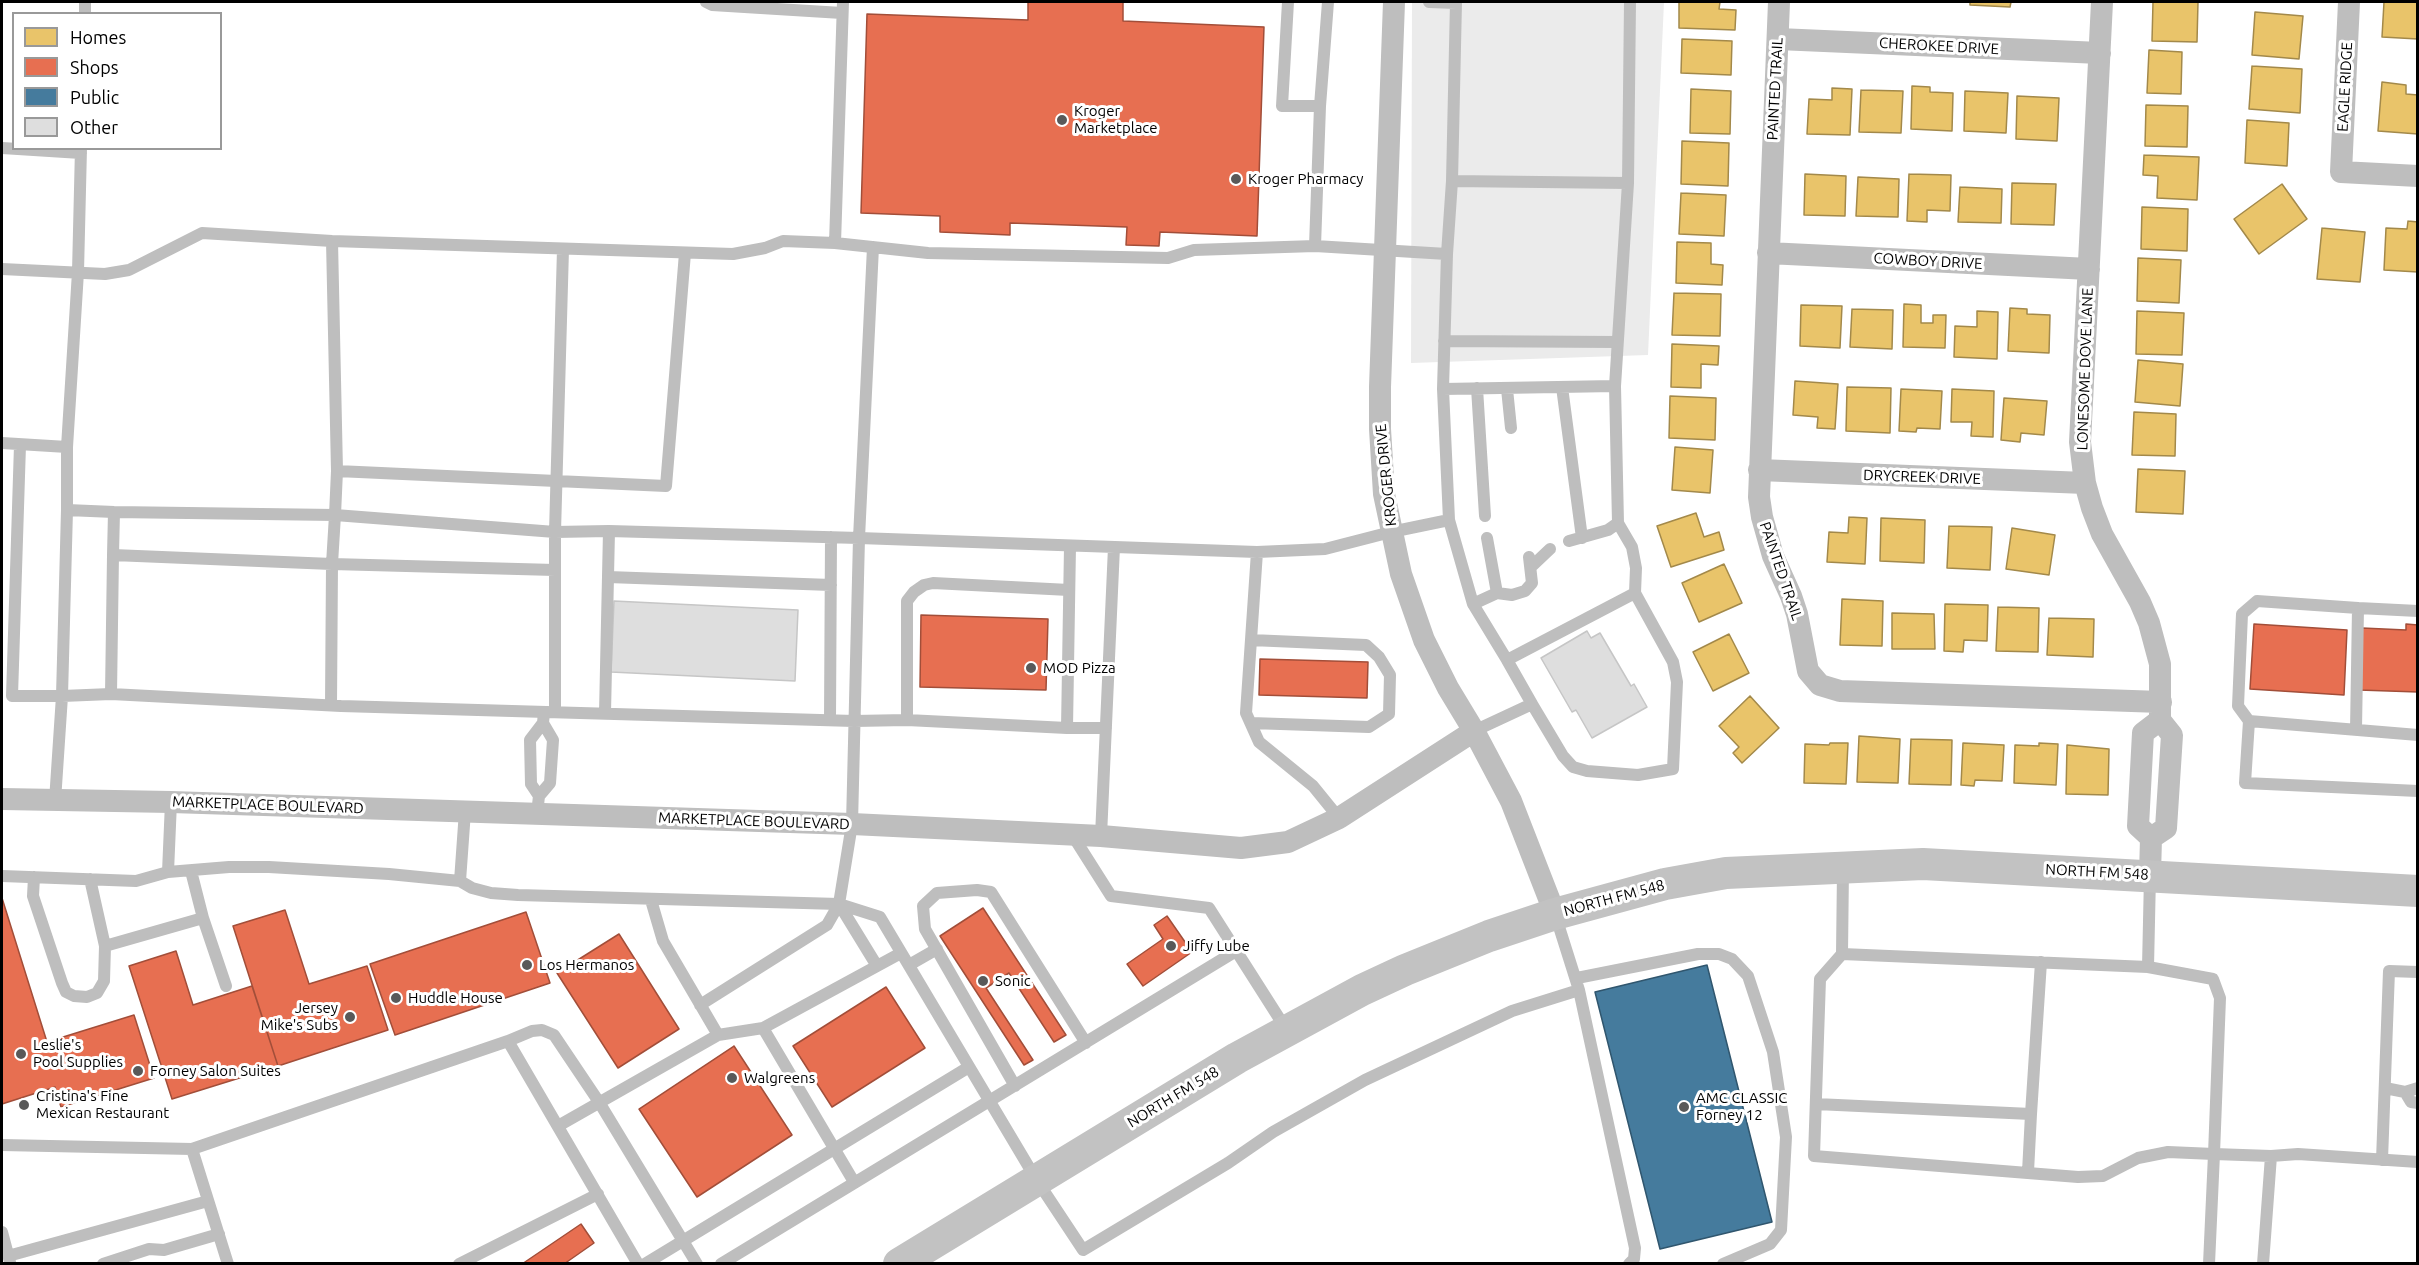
<!DOCTYPE html>
<html>
<head>
<meta charset="utf-8">
<style>
	body { margin:0 }
	#map { position:relative; width:2419px; height:1265px; overflow:hidden; background:#fff; font-family:Ubuntu,sans-serif }
	canvas { display:block }
	.frame { position:absolute; inset:0; border:3px solid #000; pointer-events:none }
	.legend { position:absolute; left:12px; top:12px; width:210px; height:138px; box-sizing:border-box; background:#fff; border:2px solid #999; margin:0; padding:8px 10px; list-style:none; font-size:18px; color:#000 }
	.legend li { display:flex; align-items:center; gap:12px; height:30px }
	.legend b { width:30px; border:2px solid #999 }
</style>
</head>
<body>
<div id="map">
<canvas width="2419" height="1265"></canvas>
<div class="frame"></div>
<ul class="legend">
<li><b style="height:16px;background:#e9c46a"></b>Homes</li>
<li><b style="height:16px;background:#e76f51"></b>Shops</li>
<li><b style="height:16px;background:#457b9d"></b>Public</li>
<li><b style="height:16px;background:#dedede"></b>Other</li>
</ul>
</div>
<script>
const c = document.querySelector('canvas').getContext('2d');
c.lineJoin = 'round';
function paint(path, color) { c.fillStyle = color; c.fill(path, 'evenodd'); }
const shape = rows => new Path2D(rows.map(r => 'M' + r).join(''));
function strokePath(path, color, width, dash) { c.strokeStyle = color; c.lineWidth = width; c.lineCap = dash ? 'butt' : 'round'; c.setLineDash(dash || []); c.stroke(path); }
function label(font, color, halo, rows, align = 'center') {
  c.font = font + ' Ubuntu,sans-serif'; c.lineWidth = 6; c.setLineDash([]); c.textBaseline = 'middle'; c.strokeStyle = halo; c.fillStyle = color; for (const [text, x, y, turn = 0] of rows) {
    c.save(); c.translate(x, y); c.rotate((+turn || 0) * Math.PI / 180); c.textAlign = isNaN(turn) ? turn : align; if (halo) c.strokeText(text, 0, 0); c.fillText(text, 0, 0); c.restore();
  }
}
paint(shape([
	[1412,2,1664,2,1648,355,1411,363]
]), '#ebebeb');
const homes = shape([
	[1679,2,1720,2,1719,9,1736,10,1735,30,1679,28,1679,2],
	[1970,2,2011,2,2010,7,1970,5,1970,2],
	[2153,2,2198,2,2197,42,2152,41,2153,2],
	[2384,2,2418,2,2418,39,2382,37,2384,2],
	[2255,12,2303,16,2299,59,2252,55,2255,12],
	[1682,39,1732,41,1731,75,1681,73,1682,39],
	[2149,50,2182,52,2181,94,2147,93,2149,50],
	[2252,66,2302,69,2300,113,2249,109,2252,66],
	[2382,82,2406,85,2406,94,2418,95,2418,134,2378,131,2382,82],
	[1912,86,1930,87,1930,92,1953,93,1952,131,1911,129,1912,86],
	[1832,88,1852,89,1850,135,1807,134,1809,99,1832,100,1832,88],
	[1691,89,1731,91,1730,134,1690,133,1691,89],
	[1861,90,1903,91,1901,133,1859,132,1861,90],
	[1965,91,2008,93,2006,133,1964,131,1965,91],
	[2017,96,2059,98,2057,141,2016,139,2017,96],
	[2146,105,2188,106,2187,147,2145,146,2146,105],
	[2247,120,2289,123,2287,166,2245,163,2247,120],
	[1682,141,1729,143,1728,186,1681,184,1682,141],
	[2144,155,2199,157,2197,200,2157,198,2158,176,2143,175,2144,155],
	[1805,174,1846,176,1845,216,1804,215,1805,174],
	[1909,174,1951,175,1950,211,1927,210,1927,222,1907,221,1909,174],
	[1858,177,1899,179,1898,217,1856,216,1858,177],
	[2012,183,2056,184,2054,225,2011,224,2012,183],
	[2282,184,2307,219,2259,254,2234,219,2282,184],
	[1960,187,2002,189,2001,223,1958,222,1960,187],
	[1681,193,1726,195,1724,236,1679,234,1681,193],
	[2142,207,2188,209,2187,251,2141,249,2142,207],
	[2408,221,2418,222,2418,272,2384,270,2386,228,2407,229,2408,221],
	[2322,228,2365,232,2360,282,2317,279,2322,228],
	[1677,242,1711,243,1711,264,1723,265,1722,285,1676,283,1677,242],
	[2138,258,2181,260,2179,303,2137,301,2138,258],
	[1674,293,1721,294,1720,336,1672,335,1674,293],
	[1904,304,1921,305,1921,323,1933,323,1933,315,1946,315,1945,348,1903,347,1904,304],
	[1801,305,1842,306,1840,348,1800,346,1801,305],
	[2010,308,2027,309,2027,314,2050,315,2049,353,2008,351,2010,308],
	[1852,309,1893,310,1892,349,1850,347,1852,309],
	[1977,311,1998,312,1997,359,1954,357,1955,326,1977,327,1977,311],
	[2137,311,2184,313,2182,355,2136,354,2137,311],
	[1672,344,1719,346,1718,365,1701,364,1701,388,1671,387,1672,344],
	[2138,360,2183,364,2180,406,2135,402,2138,360],
	[1795,381,1838,384,1835,429,1817,428,1818,417,1793,415,1795,381],
	[1847,387,1891,388,1890,433,1846,431,1847,387],
	[1901,389,1942,391,1940,429,1917,428,1916,432,1899,431,1901,389],
	[1952,389,1994,391,1993,437,1971,436,1972,422,1951,422,1952,389],
	[1670,396,1716,398,1715,440,1669,438,1670,396],
	[2004,398,2047,401,2044,435,2021,433,2020,442,2001,440,2004,398],
	[2134,412,2176,414,2175,456,2132,455,2134,412],
	[1675,447,1713,450,1710,493,1672,490,1675,447],
	[2138,469,2185,471,2183,514,2136,512,2138,469],
	[1696,513,1704,537,1719,532,1724,550,1671,567,1657,526,1696,513],
	[1849,517,1867,518,1865,564,1827,562,1829,532,1848,533,1849,517],
	[1881,518,1925,520,1924,563,1880,561,1881,518],
	[1949,526,1992,527,1990,570,1947,568,1949,526],
	[2012,528,2055,535,2049,575,2006,569,2012,528],
	[1724,564,1742,603,1699,622,1682,583,1724,564],
	[1842,599,1883,601,1882,646,1840,645,1842,599],
	[1945,604,1988,605,1987,641,1964,640,1963,652,1944,651,1945,604],
	[1998,607,2039,608,2038,652,1996,651,1998,607],
	[1892,613,1934,614,1935,649,1892,649,1892,613],
	[2049,618,2094,619,2093,657,2047,655,2049,618],
	[1729,634,1749,673,1713,691,1693,652,1729,634],
	[1750,696,1779,728,1742,763,1733,753,1739,747,1719,726,1750,696],
	[1859,736,1900,739,1898,783,1857,782,1859,736],
	[1911,739,1952,740,1951,785,1909,784,1911,739],
	[1830,743,1848,743,1846,784,1804,783,1805,744,1829,745,1830,743],
	[1963,743,2004,745,2002,781,1975,780,1974,786,1961,785,1963,743],
	[2039,743,2058,744,2056,785,2014,783,2015,745,2039,746,2039,743],
	[2067,745,2109,749,2108,795,2066,794,2067,745]
]);
paint(homes, '#e9c46a');
strokePath(homes, '#a3894a', 1.5);
const shops = shape([
	[1028,2,1123,2,1123,21,1264,27,1257,236,1160,232,1159,246,1126,245,1127,227,1010,223,1010,235,940,232,940,216,861,213,867,14,1028,20,1028,2],
	[921,615,1048,619,1046,690,920,687,921,615],
	[2254,624,2347,630,2344,695,2250,689,2254,624],
	[2406,624,2418,625,2418,692,2359,690,2362,628,2406,630,2406,624],
	[1260,659,1368,662,1367,698,1259,695,1260,659],
	[2,898,47,1042,134,1015,154,1078,61,1107,55,1087,2,1104,2,898],
	[983,908,1066,1035,1054,1042,1009,973,986,988,1033,1060,1024,1065,940,936,983,908],
	[285,910,309,984,367,966,388,1030,278,1066,233,926,285,910],
	[526,912,550,983,395,1035,370,964,526,912],
	[1167,916,1192,952,1143,986,1127,964,1163,939,1154,925,1167,916],
	[619,934,679,1029,618,1068,557,973,619,934],
	[176,951,193,1005,252,986,278,1066,172,1099,129,966,176,951],
	[886,987,925,1048,832,1107,793,1046,886,987],
	[734,1046,792,1135,697,1197,639,1109,734,1046],
	[581,1224,594,1243,564,1264,522,1264,581,1224]
]);
paint(shops, '#e76f51');
strokePath(shops, '#a24e39', 1.5);
const public = shape([
	[1707,965,1772,1222,1660,1249,1595,992,1707,965]
]);
paint(public, '#457b9d');
strokePath(public, '#30566e', 1.5);
const building = shape([
	[614,601,798,610,795,681,611,672,614,601],
	[1587,631,1591,638,1600,633,1631,686,1634,684,1647,707,1592,738,1576,710,1572,712,1541,658,1587,631]
]);
paint(building, '#dedede');
strokePath(building, '#c6c6c6', 1.5);
strokePath(shape([
	[706,2,712,5,842,13],
	[843,2,835,243,928,253,1168,258,1194,250,1315,246,1447,254,1452,181,1628,183,1615,386],
	[1288,2,1282,106,1320,106],
	[1429,2,1456,3],
	[85,14,85,2],
	[2,148,81,153],
	[81,148,78,272,67,447,67,510,114,512,335,515,332,564,555,570],
	[1452,181,1456,2],
	[1628,183,1630,2],
	[332,241,337,471,666,486,685,253],
	[1315,246,1320,106,1328,2],
	[873,247,859,538,852,824,839,904,880,917,1036,1179,1083,1250,1228,1163,1273,1132,1365,1080,1512,1011,1579,990,1555,914],
	[2,269,105,274,129,270,202,233,332,241,733,254,765,248,783,241,835,243],
	[1444,341,1617,342],
	[1562,387,1582,538],
	[1477,388,1485,516],
	[1443,389,1447,254],
	[1507,389,1511,428],
	[2,443,67,447],
	[20,445,12,696,62,696,55,801],
	[337,471,335,515,555,532,563,249],
	[67,510,62,696,111,694],
	[114,512,113,555,332,564,331,705],
	[1449,520,1473,604,1497,593,1512,595,1525,591,1532,583,1529,557],
	[1618,523,1632,547,1636,568,1635,593],
	[1487,538,1497,593],
	[1070,546,1067,728,1106,728],
	[1257,552,1246,713,1259,742,1313,786,1339,818],
	[113,555,111,694,341,706,854,721,907,720,907,601,914,592,924,585,933,583,1069,590],
	[1531,567,1550,549],
	[608,577,831,585],
	[1473,604,1507,660],
	[2358,608,2257,601,2242,614,2238,706,2249,721,2245,783,2418,791],
	[555,712,555,532,609,531,859,538,1257,552,1325,549,1391,532,1449,520,1443,389,1615,386,1618,523,1608,530,1569,541],
	[605,713,609,531],
	[830,720,831,537],
	[907,720,1067,728],
	[2249,721,2418,735],
	[1251,723,1369,727,1389,714,1390,675,1379,657,1366,645,1251,640],
	[2356,730,2358,608,2418,611],
	[1474,731,1532,704,1507,660,1635,593,1673,662,1677,682,1673,769,1638,775,1587,771,1573,767,1563,756,1532,704],
	[539,796,550,783,553,740,543,723],
	[537,814,539,796,531,784,530,740,543,723,544,712],
	[1073,836,1111,896,1209,908,1286,1029],
	[1101,836,1114,547],
	[1843,869,1842,954,2148,967,2150,876],
	[168,872,171,802],
	[2,876,136,881,168,872,229,867,269,867,389,874,460,881,472,888,491,893,518,895,839,904,877,966],
	[34,877,33,896,62,983,66,992,74,996,87,997,97,993,104,981,105,946,90,879],
	[460,881,465,811],
	[651,900,663,941,718,1035],
	[203,918,226,986],
	[105,946,203,918,191,871],
	[1842,954,1820,979,1814,1156,2078,1177,2103,1176,2138,1158,2168,1152,2214,1154,2220,998,2213,979,2148,967],
	[909,965,937,949],
	[1577,978,1698,954,1719,954,1732,959,1748,976,1773,1052,1786,1137,1781,1230,1770,1244,1723,1264],
	[1579,990,1635,1248,1634,1259,1629,1264],
	[700,1005,827,925,839,904],
	[763,1028,854,1182],
	[508,1041,532,1031,542,1030,554,1035,599,1102,697,1264],
	[1015,1086,925,929,923,906,937,893,977,890,991,892,1086,1043],
	[2385,1088,2405,1092,2411,1102,2418,1103],
	[2405,1092,2418,1088],
	[1816,1104,2031,1114,2028,1172],
	[2031,1114,2041,962],
	[558,1126,718,1035,763,1028,901,953],
	[2,1145,192,1149,508,1041,638,1264],
	[192,1149,228,1264],
	[2382,1160,2389,971,2418,972],
	[2,1232,10,1262],
	[8,1256,208,1201],
	[103,1264,149,1249,164,1250,219,1234],
	[459,1264,598,1194],
	[645,1264,969,1067],
	[721,1264,1236,951],
	[2209,1264,2214,1154,2271,1156,2298,1154,2418,1162],
	[2263,1264,2271,1156]
]), '#bebebe', 12);
strokePath(shape([
	[1394,2,1380,387,1380,429,1384,494,1401,574,1424,640,1448,688,1474,731,1511,801,1555,914],
	[1779,2,1759,497,1762,517,1773,556,1791,596,1797,614,1808,671,1820,685,1840,691,2161,702],
	[2102,2,2080,442,2085,483,2092,508,2102,534,2140,602,2149,623,2160,664,2160,720,2172,735,2166,828,2151,838],
	[2349,2,2341,172,2418,176],
	[1778,39,2100,53],
	[1768,253,2089,269],
	[1759,470,2085,483],
	[2,799,171,802,852,824,1101,836,1241,848,1288,842,1339,818,1474,731],
	[2150,875,2151,838,2138,826,2143,733,2160,720]
]), '#bebebe', 22);
strokePath(shape([
	[899,1264,1237,1058,1362,990,1405,970,1489,936,1555,914,1665,884,1726,873,1923,864,2418,891]
]), '#c2c2c2', 32);
for (const [x, y, r, color] of [
	[1062,120,6,"#595959"],
	[1236,179,6,"#595959"],
	[1031,668,6,"#595959"],
	[1171,946,6,"#595959"],
	[527,965,6,"#595959"],
	[983,981,6,"#595959"],
	[396,998,6,"#595959"],
	[350,1017,6,"#595959"],
	[21,1054,6,"#595959"],
	[138,1071,6,"#595959"],
	[732,1078,6,"#595959"],
	[24,1105,6,"#595959"],
	[1684,1107,6,"#595959"]
]) { const dot = new Path2D(); dot.arc(x, y, r, 0, 2 * Math.PI); c.fillStyle = color; c.fill(dot); strokePath(dot, '#fff', 2); }
label('15px', '#000', '#fff', [
	["CHEROKEE DRIVE",1939,46,3],
	["EAGLE RIDGE",2345,87,-87],
	["PAINTED TRAIL",1775,89,-87],
	["COWBOY DRIVE",1928,261,3],
	["LONESOME DOVE LANE",2085,369,-88],
	["KROGER DRIVE",1386,475,-96],
	["DRYCREEK DRIVE",1922,477,2],
	["PAINTED TRAIL",1781,571,71],
	["MARKETPLACE BOULEVARD",268,805,2],
	["MARKETPLACE BOULEVARD",754,821,2],
	["NORTH FM 548",2097,872,3],
	["NORTH FM 548",1614,898,-15],
	["NORTH FM 548",1173,1097,-31]
]);
label('15px', '#000', '#fff', [
	["Kroger",1074,111],
	["Marketplace",1074,128],
	["Kroger Pharmacy",1248,179],
	["MOD Pizza",1043,668],
	["Jiffy Lube",1183,946],
	["Los Hermanos",539,965],
	["Sonic",995,981],
	["Huddle House",408,998],
	["Jersey",338,1008,"right"],
	["Mike's Subs",338,1025,"right"],
	["Leslie's",33,1045],
	["Pool Supplies",33,1062],
	["Forney Salon Suites",150,1071],
	["Walgreens",744,1078],
	["Cristina's Fine",36,1096],
	["Mexican Restaurant",36,1113],
	["AMC CLASSIC",1696,1098],
	["Forney 12",1696,1115]
], 'left');
</script>
</body>
</html>
